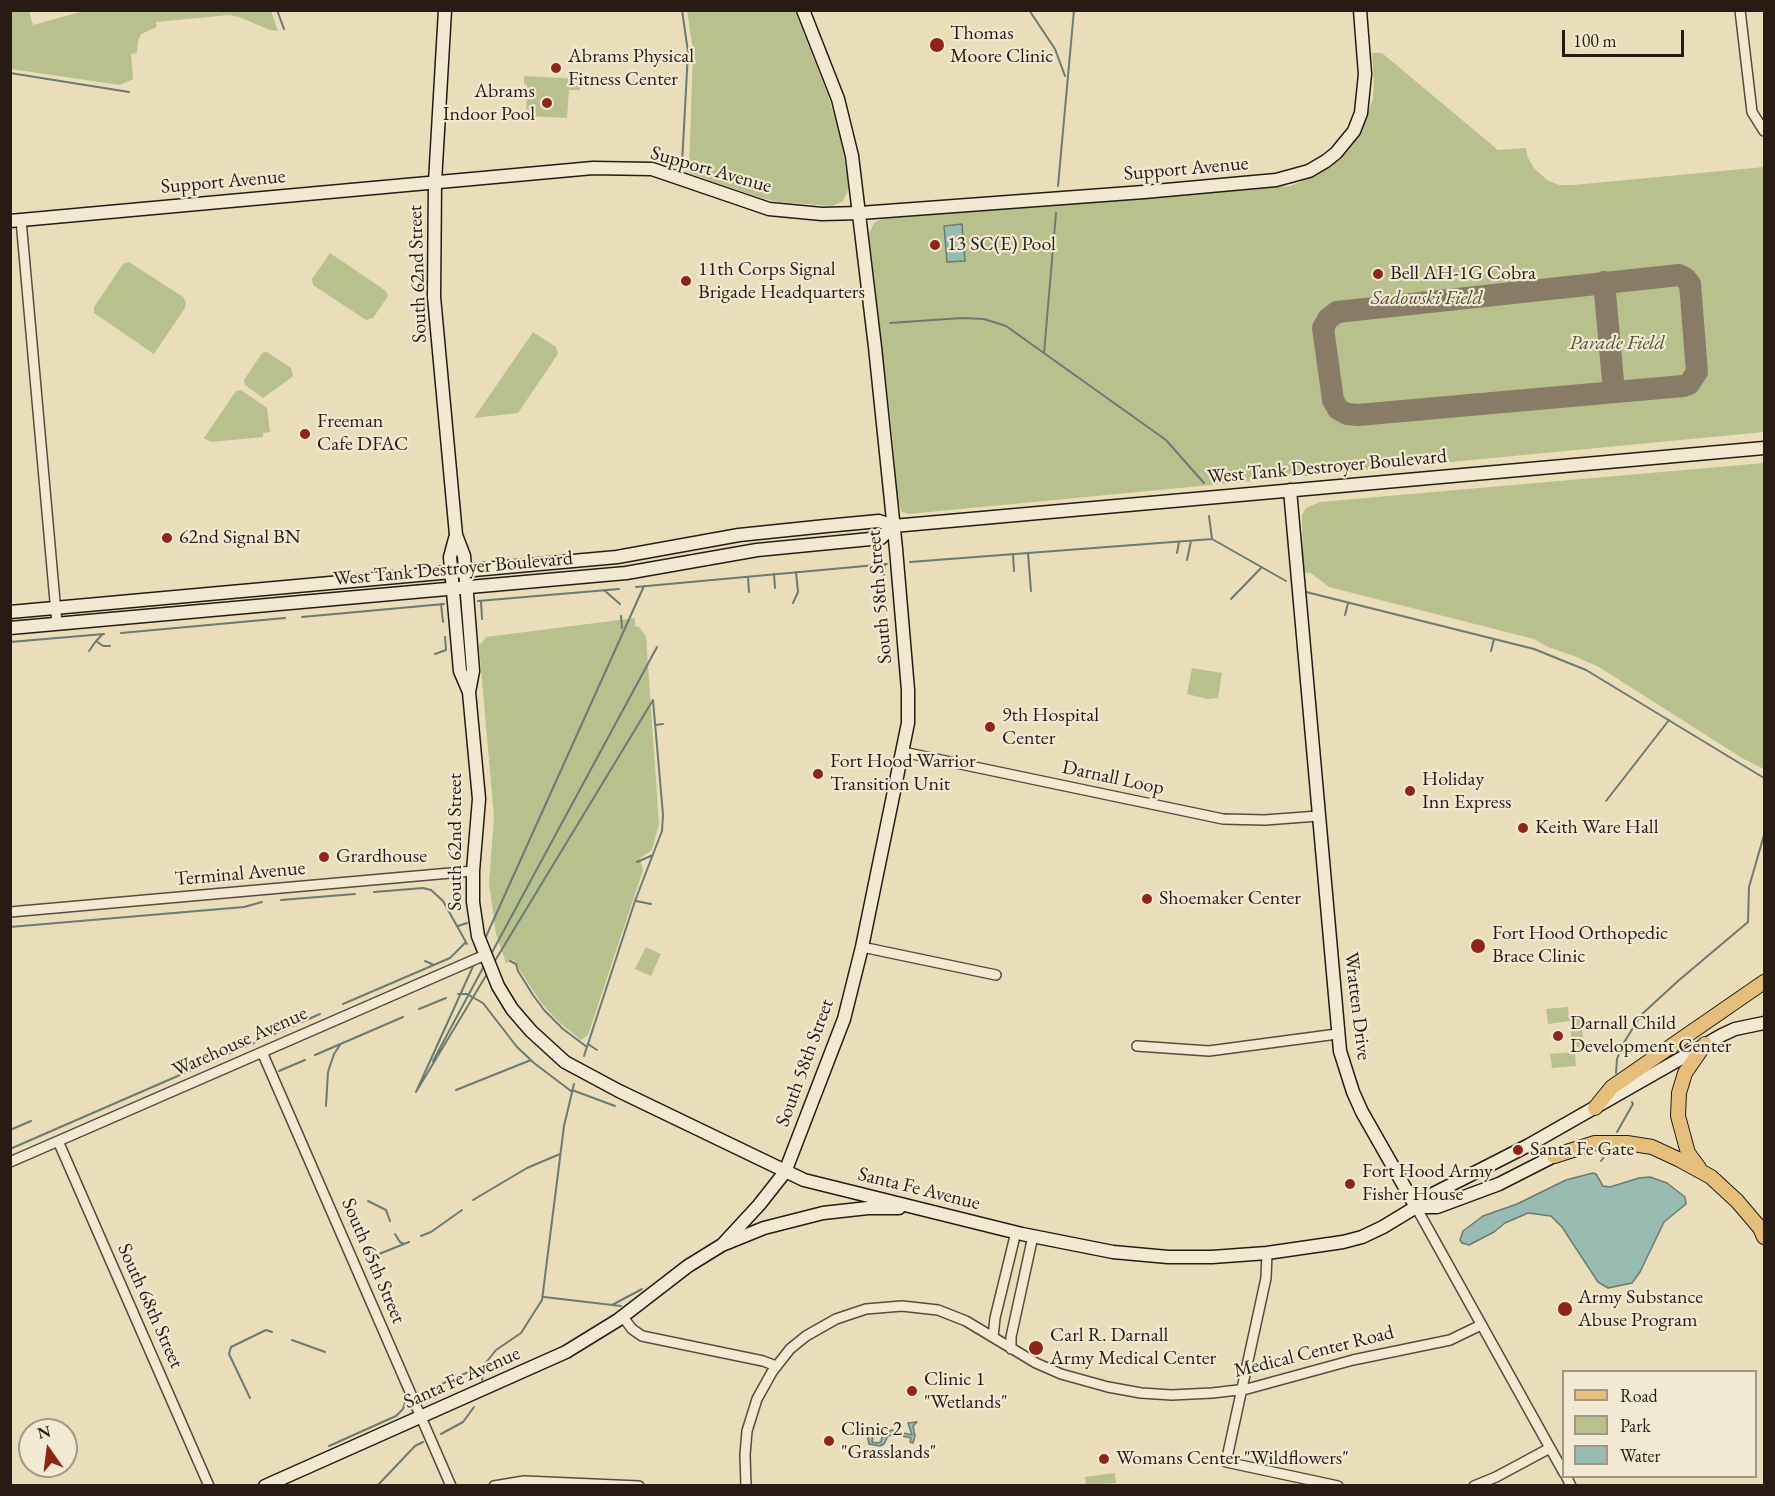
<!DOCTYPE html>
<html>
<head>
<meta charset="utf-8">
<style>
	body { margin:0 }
	#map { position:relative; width:1775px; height:1496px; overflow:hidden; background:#eaddb9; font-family:"EB Garamond",serif }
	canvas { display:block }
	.frame { position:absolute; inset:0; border:12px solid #271b14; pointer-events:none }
	.legend { position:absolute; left:1562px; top:1370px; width:195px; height:108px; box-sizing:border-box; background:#f1e9d2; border:2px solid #a09786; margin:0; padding:8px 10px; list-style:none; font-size:18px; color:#271b14 }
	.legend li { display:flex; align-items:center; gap:12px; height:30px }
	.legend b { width:30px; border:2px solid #a09786 }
	.north { position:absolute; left:18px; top:1418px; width:60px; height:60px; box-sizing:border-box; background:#f1e9d2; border:2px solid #a09786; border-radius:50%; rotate:346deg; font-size:16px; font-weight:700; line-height:24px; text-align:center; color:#271b14 }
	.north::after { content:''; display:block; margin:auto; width:21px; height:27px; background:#8f2418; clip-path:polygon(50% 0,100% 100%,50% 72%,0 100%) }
	.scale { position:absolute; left:1562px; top:30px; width:122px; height:27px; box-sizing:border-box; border:3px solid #271b14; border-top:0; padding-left:8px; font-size:18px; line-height:21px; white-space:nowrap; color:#271b14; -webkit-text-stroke:4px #f1e9d2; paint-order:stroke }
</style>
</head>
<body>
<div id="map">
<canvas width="1775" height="1496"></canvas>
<div class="frame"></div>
<ul class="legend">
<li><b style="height:8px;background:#e5be7c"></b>Road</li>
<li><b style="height:16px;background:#b8c08e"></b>Park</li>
<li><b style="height:16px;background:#98bbb2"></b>Water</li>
</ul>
<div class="north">N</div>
<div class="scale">100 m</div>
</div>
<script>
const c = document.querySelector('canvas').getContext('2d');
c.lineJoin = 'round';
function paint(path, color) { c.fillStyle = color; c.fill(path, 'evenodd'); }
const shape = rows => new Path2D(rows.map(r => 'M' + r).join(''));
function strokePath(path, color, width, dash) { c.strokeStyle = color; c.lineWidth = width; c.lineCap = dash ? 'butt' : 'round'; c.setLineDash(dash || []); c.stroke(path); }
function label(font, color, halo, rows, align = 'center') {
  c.font = font + ' "EB Garamond",serif'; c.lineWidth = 4.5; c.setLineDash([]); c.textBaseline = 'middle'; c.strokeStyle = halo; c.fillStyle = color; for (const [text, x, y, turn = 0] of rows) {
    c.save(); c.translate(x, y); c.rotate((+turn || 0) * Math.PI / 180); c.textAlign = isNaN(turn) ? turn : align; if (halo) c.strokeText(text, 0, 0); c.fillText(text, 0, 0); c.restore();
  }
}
paint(shape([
	[11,10,29,11,33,25,84,11,271,11,278,31,270,30,239,17,229,15,156,22,157,27,141,34,138,41,137,53,131,54,133,79,120,85,11,69],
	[687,11,795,11,828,96,840,135,849,188,843,201,832,206,779,202,761,198,689,173,693,50],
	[1372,53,1382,53,1498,150,1526,148,1528,158,1534,168,1547,180,1559,185,1573,185,1764,167,1764,432,929,512,909,514,902,512,898,502,893,441,869,234,874,223,885,217,1102,202,1290,186,1310,178,1339,160,1353,144,1362,129,1373,99,1374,83],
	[524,76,580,79,580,90,569,90,567,118,526,116,527,85,524,84],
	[330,253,386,291,388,296,373,318,366,320,313,285,312,279],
	[129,262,183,297,186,302,185,308,154,354,94,313,94,307,123,264],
	[533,332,556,347,558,354,518,413,474,418],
	[267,352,291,368,293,375,292,377,263,398,245,385,244,380,262,353],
	[241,390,267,408,270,432,263,433,263,437,211,442,204,438,236,391],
	[1764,463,1764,769,1742,758,1599,667,1574,656,1548,647,1534,639,1329,587,1311,573,1303,573,1302,515,1306,508,1320,502],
	[635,618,635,626,639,627,646,636,659,824,652,850,640,858,643,870,588,1035,581,1040,559,1022,542,1004,519,969,516,962,513,960,506,963,496,934,489,883,494,817,479,646,486,637],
	[1192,668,1222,673,1218,698,1207,699,1187,694],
	[646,947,661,954,651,976,635,969],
	[1568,1007,1569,1019,1581,1018,1584,1046,1572,1048,1570,1021,1548,1024,1546,1009],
	[1575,1052,1576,1066,1552,1068,1550,1054],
	[1115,1473,1116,1483,1086,1485,1085,1477]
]), '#b8c08e');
const water = shape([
	[962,224,965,261,947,262,944,226,962,224],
	[1593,1173,1596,1174,1603,1186,1610,1187,1639,1178,1650,1177,1667,1183,1685,1197,1686,1204,1664,1222,1640,1272,1632,1283,1608,1288,1598,1282,1562,1227,1551,1216,1528,1213,1505,1223,1494,1232,1469,1245,1462,1243,1460,1240,1463,1231,1483,1216,1517,1204,1566,1180,1593,1173],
	[917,1422,913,1426,915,1436,913,1443,910,1442,911,1438,894,1434,888,1436,884,1444,880,1446,869,1444,867,1434,873,1436,872,1442,877,1443,881,1442,883,1432,887,1433,891,1430,912,1435,908,1423,917,1422]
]);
paint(water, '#98bbb2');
strokePath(water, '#6b7b73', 1.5);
strokePath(shape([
	[277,10,284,29],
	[682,10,688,52,682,164],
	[1029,10,1055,49,1065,76],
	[10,73,129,92],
	[1058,186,1074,10],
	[890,323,962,318,984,319,1006,326,1166,440,1204,483],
	[1044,353,1056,213],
	[1209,516,1212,539],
	[1028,553,1031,591],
	[1177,553,1179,542],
	[1013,554,1014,571],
	[1187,560,1191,541],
	[910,562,1212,539,1286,581],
	[774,574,775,588],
	[748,577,749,592],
	[636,587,887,564],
	[605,591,620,604],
	[1306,592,1534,649,1586,670,1764,778],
	[885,599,883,581,885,564],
	[1231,599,1262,567],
	[478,601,619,589],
	[481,601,482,619],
	[793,603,798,592,796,572],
	[441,604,443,622],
	[1345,615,1348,603],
	[621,616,622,628],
	[302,617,444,604],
	[121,633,285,618],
	[102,635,96,641,103,646,110,646],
	[10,642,104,634],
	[89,651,96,641],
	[1491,651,1494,639],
	[435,654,446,650,445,637],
	[655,725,663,724],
	[1606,801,1669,720],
	[637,862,653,855],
	[374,892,423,888,431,890,443,901,467,944],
	[281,900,355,894],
	[636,901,651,904],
	[458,926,467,923],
	[10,927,244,907,262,902],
	[484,941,644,586],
	[490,956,657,647],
	[425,961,434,965],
	[510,961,516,964,518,971,533,995,544,1010,563,1029,587,1047],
	[475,962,416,1092,487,974],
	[493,964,653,700,663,815,662,831,635,901,584,1056],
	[458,994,467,994,483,1003,517,1047,534,1063,571,1091],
	[343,1004,450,958,465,943],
	[419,1009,446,998],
	[588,1044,597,1050],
	[315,1055,403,1017],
	[433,1061,484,966],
	[279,1071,305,1060],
	[1616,1073,1617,1059,1623,1044,1641,1015,1678,981,1748,922,1749,887,1764,835],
	[456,1090,531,1060],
	[572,1090,615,1106],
	[326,1106,328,1072,334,1054,340,1045],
	[10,1130,31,1121],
	[1617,1132,1633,1104,1632,1102],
	[10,1149,320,1014],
	[1601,1161,1607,1153],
	[473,1200,527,1168,560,1154],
	[368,1201,386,1210,390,1221],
	[349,1224,356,1226,361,1234],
	[395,1234,400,1242,404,1244],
	[421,1236,431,1232,462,1210],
	[367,1246,373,1254,379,1254,409,1242],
	[544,1297,621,1306],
	[612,1305,642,1289],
	[292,1340,325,1352],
	[482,1380,484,1365,496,1350,521,1333,542,1300,564,1126,574,1084],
	[419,1394,484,1365],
	[250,1398,229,1354,231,1347,266,1330,272,1332],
	[441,1434,463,1422,474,1407],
	[329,1446,396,1416,403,1409,406,1399],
	[377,1486,415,1446,423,1442]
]), '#6b7b73', 2);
strokePath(shape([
	[1679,275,1685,278,1690,284,1697,372,1689,384,1683,386,1358,415,1347,414,1338,409,1333,400,1323,328,1328,319,1337,312,1679,275],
	[1604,282,1614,392]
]), '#887c66', 22);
const street = shape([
	[1740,10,1752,112,1764,131],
	[21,220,57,624],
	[903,752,1223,819,1265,820,1318,816],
	[10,912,473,871],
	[862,947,996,975],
	[1137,1046,1209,1051,1337,1034],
	[262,1052,451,1486],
	[58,1141,209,1486],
	[10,1162,485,955],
	[1416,1207,1564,1473],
	[1267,1253,1266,1278,1226,1462,1338,1486],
	[623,1317,632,1329,642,1336,763,1361,776,1366],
	[993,1337,995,1318,1016,1232],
	[1011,1349,1011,1337,1033,1236],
	[1566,1476,1571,1486],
	[494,1486,524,1481,639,1486],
	[746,1486,745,1455,747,1431,757,1399,772,1372,790,1349,806,1336,836,1319,866,1309,902,1306,938,1310,966,1321,1036,1363,1061,1374,1108,1387,1141,1393,1172,1395,1212,1393,1247,1389,1353,1360,1450,1340,1481,1325],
	[1474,1486,1496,1477,1550,1448]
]);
const secondary = shape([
	[445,10,435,182,434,297,456,535,464,556,473,671,469,692],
	[10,221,593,168,652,169,769,209,822,214,860,213,1144,192,1276,180,1309,171,1326,161,1336,153,1354,131,1361,113,1365,74,1360,10],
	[1290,490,1340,1051,1353,1092,1362,1112,1416,1207],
	[456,535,450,557,460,671,469,692,479,799,473,871,473,902,478,936,498,986,512,1009,531,1031,565,1062,619,1091,804,1180,1022,1234,1113,1252,1168,1257,1212,1257,1267,1253,1343,1242,1362,1237,1383,1227,1416,1207,1429,1196,1529,1145,1722,1035,1735,1029,1764,1023],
	[10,612,617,557,739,535,826,526,879,521,893,526,1764,448],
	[10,628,626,573,757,550,881,538,893,526],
	[1416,1207,1437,1207,1499,1184,1554,1156],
	[722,1245,759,1205,785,1172,844,1019,862,947,908,723,908,690,896,549,875,347,852,156,838,99,803,10],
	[265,1486,566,1352,618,1320,688,1266,722,1245,764,1228,823,1213,868,1208,899,1208]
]);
const primary = shape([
	[1595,1108,1612,1087,1764,982],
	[1554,1156,1595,1143,1627,1143,1652,1147,1680,1160,1711,1177,1737,1201,1760,1228,1764,1237],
	[1699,1168,1688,1153,1678,1116,1679,1093,1685,1073,1705,1044]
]);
strokePath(street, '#584c3d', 12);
strokePath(secondary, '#271b14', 15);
strokePath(primary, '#271b14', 16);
strokePath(street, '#f1e9d2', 9);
strokePath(secondary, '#f1e9d2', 12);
strokePath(primary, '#e5be7c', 14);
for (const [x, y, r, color] of [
	[937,45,8,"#8f2418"],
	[556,68,6,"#8f2418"],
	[547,103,6,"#8f2418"],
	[935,245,6,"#8f2418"],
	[1378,274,6,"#8f2418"],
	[686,281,6,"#8f2418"],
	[305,434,6,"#8f2418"],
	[167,538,6,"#8f2418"],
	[990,727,6,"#8f2418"],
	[818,774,6,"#8f2418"],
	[1410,791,6,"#8f2418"],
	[1523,828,6,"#8f2418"],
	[324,857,6,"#8f2418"],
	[1147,899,6,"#8f2418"],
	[1478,946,8,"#8f2418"],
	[1558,1036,6,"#8f2418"],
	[1518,1150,6,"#8f2418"],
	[1350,1184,6,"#8f2418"],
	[1565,1309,8,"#8f2418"],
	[1036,1348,8,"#8f2418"],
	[912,1391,6,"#8f2418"],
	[829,1441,6,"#8f2418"],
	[1104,1459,6,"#8f2418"]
]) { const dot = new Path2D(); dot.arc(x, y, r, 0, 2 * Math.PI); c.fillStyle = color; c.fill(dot); strokePath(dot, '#f1e9d2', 2); }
label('20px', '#271b14', '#f1e9d2', [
	["Thomas",950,34],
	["Moore Clinic",950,57],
	["Abrams Physical",568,57],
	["Fitness Center",568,80],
	["Abrams",535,92,"right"],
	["Indoor Pool",535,115,"right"],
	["13 SC(E) Pool",947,245],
	["11th Corps Signal",698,270],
	["Brigade Headquarters",698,293],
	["Bell AH-1G Cobra",1390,274],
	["Freeman",317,422],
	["Cafe DFAC",317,445],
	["62nd Signal BN",179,538],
	["9th Hospital",1002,716],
	["Center",1002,739],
	["Fort Hood Warrior",830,762],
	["Transition Unit",830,785],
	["Holiday",1422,780],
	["Inn Express",1422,803],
	["Keith Ware Hall",1535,828],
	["Grardhouse",336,857],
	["Shoemaker Center",1159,899],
	["Fort Hood Orthopedic",1492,934],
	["Brace Clinic",1492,957],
	["Darnall Child",1570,1024],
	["Development Center",1570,1047],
	["Santa Fe Gate",1530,1150],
	["Fort Hood Army",1362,1172],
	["Fisher House",1362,1195],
	["Army Substance",1578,1298],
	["Abuse Program",1578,1321],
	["Carl R. Darnall",1050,1336],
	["Army Medical Center",1050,1359],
	["Clinic 1",924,1380],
	["\"Wetlands\"",924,1403],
	["Clinic 2",841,1430],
	["\"Grasslands\"",841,1453],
	["Womans Center \"Wildflowers\"",1116,1459]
], 'left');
label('20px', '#271b14', '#f1e9d2', [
	["Support Avenue",1186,169,-5],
	["Support Avenue",711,170,16],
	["Support Avenue",223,182,-5],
	["South 62nd Street",418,274,-92],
	["West Tank Destroyer Boulevard",1327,467,-5],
	["West Tank Destroyer Boulevard",453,569,-5],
	["South 58th Street",880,597,-95],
	["Darnall Loop",1113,778,12],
	["South 62nd Street",456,842,-90],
	["Terminal Avenue",240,874,-5],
	["Wratten Drive",1357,1006,83],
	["Warehouse Avenue",240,1042,-24],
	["South 58th Street",805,1063,-70],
	["Santa Fe Avenue",919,1189,14],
	["South 65th Street",373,1261,67],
	["South 68th Street",150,1306,66],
	["Medical Center Road",1314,1352,-14],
	["Santa Fe Avenue",462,1378,-24]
]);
label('italic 20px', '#524d39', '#f1e9d2', [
	["Sadowski Field",1427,299],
	["Parade Field",1617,344]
]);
</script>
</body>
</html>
